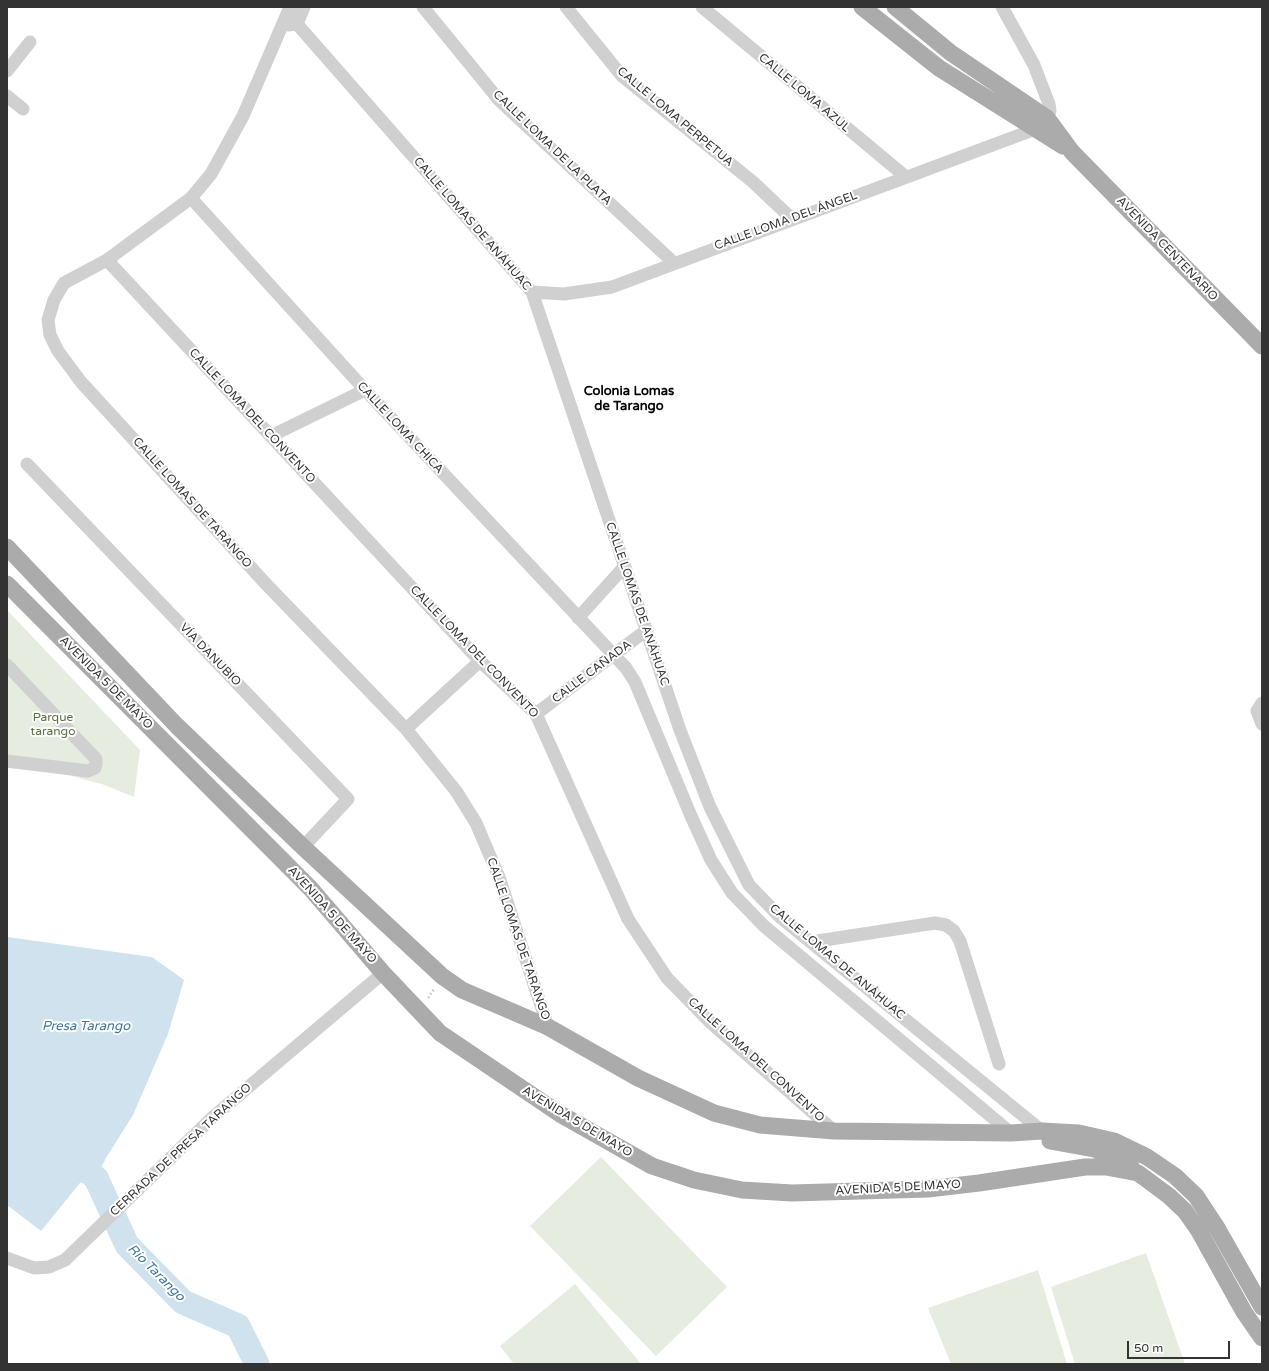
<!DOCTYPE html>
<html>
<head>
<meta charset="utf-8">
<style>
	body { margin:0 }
	#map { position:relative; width:1269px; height:1371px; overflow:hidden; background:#fff; font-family:"Varela Round",sans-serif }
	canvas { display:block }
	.frame { position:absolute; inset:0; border:8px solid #333; pointer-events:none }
	.scale { position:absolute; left:1127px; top:1341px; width:103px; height:18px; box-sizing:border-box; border:2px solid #333; border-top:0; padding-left:5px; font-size:12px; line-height:14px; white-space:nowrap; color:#333; -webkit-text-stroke:3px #fff; paint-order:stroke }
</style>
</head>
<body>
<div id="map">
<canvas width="1269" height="1371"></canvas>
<div class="frame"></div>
<div class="scale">50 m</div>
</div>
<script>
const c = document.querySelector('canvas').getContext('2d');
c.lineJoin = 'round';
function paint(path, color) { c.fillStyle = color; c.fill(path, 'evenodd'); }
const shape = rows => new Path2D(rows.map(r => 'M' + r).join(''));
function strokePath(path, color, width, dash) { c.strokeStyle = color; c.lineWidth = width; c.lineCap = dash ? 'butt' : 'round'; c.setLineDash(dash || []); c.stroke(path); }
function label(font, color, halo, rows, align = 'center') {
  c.font = font + ' "Varela Round",sans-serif'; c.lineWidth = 4; c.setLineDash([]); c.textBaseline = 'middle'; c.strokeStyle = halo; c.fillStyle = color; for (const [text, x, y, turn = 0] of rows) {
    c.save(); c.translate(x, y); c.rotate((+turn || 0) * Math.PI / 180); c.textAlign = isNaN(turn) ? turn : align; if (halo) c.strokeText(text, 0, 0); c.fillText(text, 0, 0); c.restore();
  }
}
paint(shape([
	[7,610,140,750,134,797,102,784,93,782,59,772,7,768],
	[601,1157,727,1287,656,1356,530,1226],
	[1146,1253,1185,1364,1075,1364,1051,1287],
	[1038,1270,1067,1364,951,1364,928,1308],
	[575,1284,641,1364,514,1364,500,1346]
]), '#e6ecdf');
paint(shape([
	[7,937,152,957,184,980,168,1034,133,1115,106,1158,96,1178,80,1183,41,1231,7,1205]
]), '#cfe2ee');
strokePath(shape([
	[70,1156,96,1178,127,1245,183,1302,238,1326,257,1364]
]), '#cfe2ee', 25);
strokePath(shape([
	[428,998,434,989]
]), '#cdcdcd', 2.5, [2, 2]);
strokePath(shape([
	[290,7,243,116,211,174,191,198,107,260,64,283,54,300,48,320,50,335,58,351,81,382,266,584,406,729,456,791,476,823,499,877,548,1027],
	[423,7,499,100,674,263],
	[566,7,622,76,753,182,792,219],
	[702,7,906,177],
	[297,24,532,292,680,730,710,807,749,885,780,917,1042,1131],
	[288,25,297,24,304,7],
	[7,71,30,42],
	[7,96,23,109],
	[191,198,365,390,626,668,635,682,691,816,711,860,732,893,764,926,1011,1133],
	[107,260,480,661,536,714,628,919,667,978,710,1022,834,1131],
	[532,292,564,294,612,287,1041,127,1047,118,1050,111,1049,104,1034,65,1002,7],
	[271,436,365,390],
	[27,464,348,799,303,847],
	[578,618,624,567],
	[7,665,96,759,96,764,95,768,88,771,7,761],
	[1262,703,1257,711,1262,724],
	[536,714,613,655,647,630],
	[406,729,480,661],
	[811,942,935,923,946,925,954,931,960,941,999,1064],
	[7,1258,34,1268,49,1267,65,1260,213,1117,383,973]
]), '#d0d0d0', 13);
strokePath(shape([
	[862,7,939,68,1063,146],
	[895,7,951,53,1047,118,1072,152,1262,346],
	[7,547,177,726,303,847,442,976,462,990,548,1027,638,1078,714,1113,760,1125,834,1131,1011,1133,1042,1131,1079,1133,1114,1141,1147,1157,1175,1176,1196,1196,1217,1228,1262,1307],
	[7,584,311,889,383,973,440,1033,560,1114,652,1166,694,1180,742,1190,792,1193,928,1189,979,1183,1085,1167,1106,1167,1138,1173,1169,1196,1185,1211,1199,1231,1244,1312,1262,1338],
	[1050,1141,1094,1149,1114,1156,1132,1168]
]), '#ababab', 17);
label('12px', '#333', '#fff', [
	["CALLE LOMA AZUL",804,93,40],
	["CALLE LOMA PERPETUA",675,117,40],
	["CALLE LOMA DE LA PLATA",552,148,44],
	["CALLE LOMA DEL ÁNGEL",786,221,-20],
	["CALLE LOMAS DE ANÁHUAC",472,224,49],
	["AVENIDA CENTENARIO",1167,249,46],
	["CALLE LOMA DEL CONVENTO",252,416,47],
	["CALLE LOMA CHICA",400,428,47],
	["CALLE LOMAS DE TARANGO",192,503,48],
	["CALLE LOMAS DE ANÁHUAC",637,604,71],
	["CALLE LOMA DEL CONVENTO",474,652,46],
	["VÍA DANUBIO",210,655,46],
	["CALLE CAÑADA",592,672,-37],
	["AVENIDA 5 DE MAYO",106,683,45],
	["AVENIDA 5 DE MAYO",332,915,48],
	["CALLE LOMAS DE TARANGO",518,939,71],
	["CALLE LOMAS DE ANÁHUAC",837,962,40],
	["CALLE LOMA DEL CONVENTO",756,1060,42],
	["AVENIDA 5 DE MAYO",577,1122,31],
	["CERRADA DE PRESA TARANGO",181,1150,-43],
	["AVENIDA 5 DE MAYO",898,1188,-3]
]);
label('12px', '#56703f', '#fff', [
	["Parque",53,718],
	["tarango",53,732]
]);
label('bold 13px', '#000', '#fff', [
	["Colonia Lomas",629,392],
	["de Tarango",629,407]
]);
label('italic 13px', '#3f7597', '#fff', [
	["Presa Tarango",86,1027],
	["Río Tarango",156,1273,45]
]);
</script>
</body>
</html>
